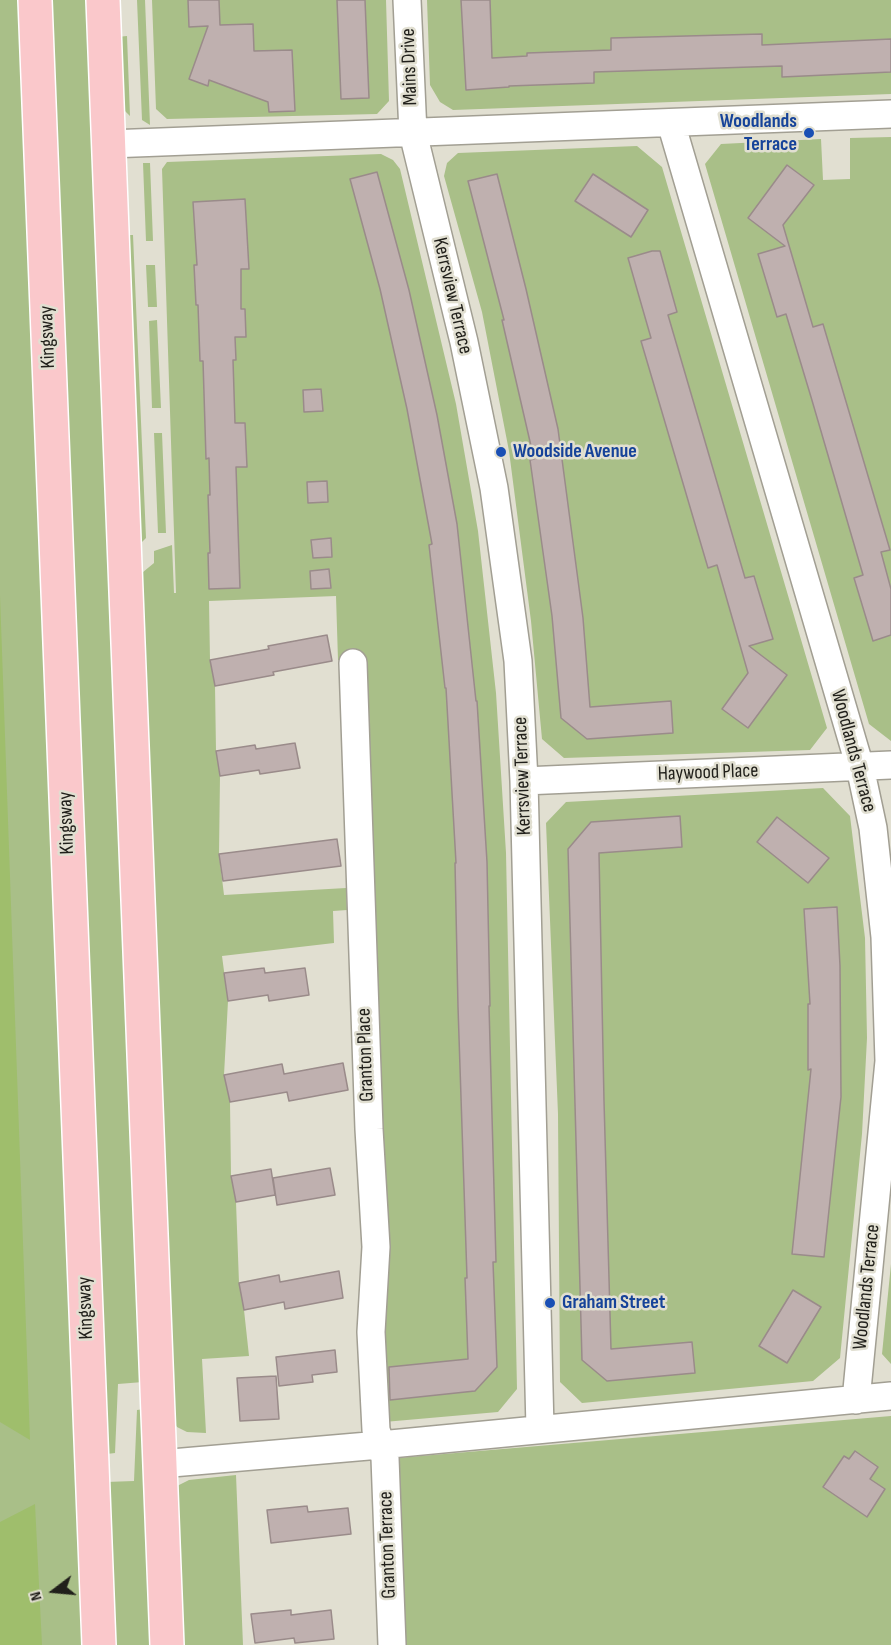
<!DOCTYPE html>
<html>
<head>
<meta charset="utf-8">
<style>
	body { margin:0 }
	#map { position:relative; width:891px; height:1645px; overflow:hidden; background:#e1dfd1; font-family:"Sofia Sans Condensed",sans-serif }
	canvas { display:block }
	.north { position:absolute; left:24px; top:1561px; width:60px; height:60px; -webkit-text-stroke:4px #e1dfd1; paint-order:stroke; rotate:254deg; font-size:16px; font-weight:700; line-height:24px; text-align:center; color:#21201b }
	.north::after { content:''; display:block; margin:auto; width:21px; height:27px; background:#21201b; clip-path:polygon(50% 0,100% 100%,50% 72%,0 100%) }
</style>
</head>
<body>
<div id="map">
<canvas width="891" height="1645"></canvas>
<div class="north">N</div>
</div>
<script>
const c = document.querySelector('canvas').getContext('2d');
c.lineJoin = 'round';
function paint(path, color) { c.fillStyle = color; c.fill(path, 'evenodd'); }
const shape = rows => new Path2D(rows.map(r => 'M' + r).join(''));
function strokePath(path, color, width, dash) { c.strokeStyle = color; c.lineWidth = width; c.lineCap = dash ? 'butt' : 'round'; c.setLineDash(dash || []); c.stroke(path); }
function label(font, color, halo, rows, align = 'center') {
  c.font = font + ' "Sofia Sans Condensed",sans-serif'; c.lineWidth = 5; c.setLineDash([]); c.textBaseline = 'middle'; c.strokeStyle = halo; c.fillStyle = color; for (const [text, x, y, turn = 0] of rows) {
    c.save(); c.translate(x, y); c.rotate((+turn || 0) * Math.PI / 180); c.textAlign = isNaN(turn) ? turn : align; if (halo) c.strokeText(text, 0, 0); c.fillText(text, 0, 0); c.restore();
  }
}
paint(shape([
	[0,0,23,0,86,1645,0,1645],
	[51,0,90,0,143,1382,118,1384,115,1453,107,1454],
	[137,0,145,0,150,125,142,120],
	[152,0,386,0,389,101,377,114,167,119,156,109],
	[427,0,891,0,891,94,453,110,440,102,430,85],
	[127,36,130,116,120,106,117,37],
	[891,137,891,741,869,724,705,164,721,144,821,139,823,180,850,179,850,138],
	[637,146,662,167,827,728,810,750,564,758,542,739,531,621,509,451,482,312,444,176,447,163,458,153],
	[381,154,393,160,400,169,456,404,478,531,496,693,506,853,517,1389,498,1412,384,1422,379,1345,388,1269,364,660,338,660,336,596,209,601,210,660,215,686,216,751,220,776,219,854,224,895,346,888,347,910,333,911,334,943,222,956,228,1001,224,1075,230,1102,231,1176,236,1202,239,1283,244,1310,249,1356,202,1359,206,1433,187,1432,177,1427,171,1418,137,577,154,563,154,551,172,545,174,593,176,593,162,169,167,162],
	[143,163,150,163,153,241,146,241],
	[126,235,133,235,146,538,138,546],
	[146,265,155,265,157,307,148,307],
	[157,320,161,408,152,408,149,321],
	[154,433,162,433,166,533,158,533],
	[823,788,850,816,865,938,867,1038,862,1134,840,1358,813,1381,582,1403,560,1382,558,1114,546,823,566,802],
	[891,1264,891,1364,882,1354],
	[144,1409,153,1645,112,1645,106,1482,134,1481,137,1410],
	[891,1416,891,1645,406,1645,397,1458],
	[236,1475,243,1645,181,1645,175,1487,189,1480]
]), '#a9bf88');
paint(shape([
	[0,595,30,1440,0,1422],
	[35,1504,42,1645,0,1645,0,1522]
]), '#9fbe6c');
const building = shape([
	[188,0,219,0,220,25,253,24,254,51,292,50,295,111,269,112,268,102,209,80,208,86,189,79,208,26,189,27,188,0],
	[337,0,365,0,369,98,341,99,337,0],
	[461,0,490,0,492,58,527,56,527,53,611,50,611,38,762,34,762,45,891,39,891,72,782,77,782,66,594,72,594,83,509,86,509,87,466,90,461,0],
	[787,165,814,185,783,225,813,327,823,324,890,550,881,552,891,589,891,635,873,641,854,578,863,575,811,397,786,314,777,317,758,254,785,246,748,218,787,165],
	[377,172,409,290,437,415,457,524,476,701,477,701,487,862,490,1006,489,1006,496,1262,493,1262,497,1367,475,1391,390,1400,389,1367,468,1359,465,1278,467,1278,458,1007,455,863,456,863,446,688,445,688,429,545,432,544,407,409,380,289,350,179,377,172],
	[497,174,526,289,558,429,583,618,590,707,671,701,673,733,587,739,561,718,552,616,530,460,534,459,502,320,504,320,468,181,497,174],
	[593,174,648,210,631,237,575,201,593,174],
	[245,199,249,269,241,269,241,309,245,309,246,337,235,337,236,360,233,360,235,423,245,423,247,467,236,467,240,588,209,589,208,553,210,553,208,495,210,495,209,458,206,459,203,361,200,361,198,305,196,305,194,265,197,265,193,202,245,199],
	[652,251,660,251,677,312,668,315,745,578,754,576,773,639,749,646,787,675,748,728,722,709,748,673,717,565,708,568,641,341,651,338,628,258,652,251],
	[321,389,323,411,304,412,303,390,321,389],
	[327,481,328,502,308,503,307,482,327,481],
	[331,538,332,557,313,558,311,540,331,538],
	[329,569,331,588,311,589,310,571,329,569],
	[327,635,332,661,273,672,274,675,215,686,210,660,269,649,268,646,327,635],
	[295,743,300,768,260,774,259,770,220,776,216,751,255,745,256,749,295,743],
	[680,816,682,847,599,853,604,1101,611,1349,692,1342,695,1373,607,1381,582,1360,568,849,591,822,680,816],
	[777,817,829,858,808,883,757,842,777,817],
	[337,839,341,866,223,881,219,854,337,839],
	[837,907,840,966,841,1097,824,1257,792,1254,811,1069,808,1070,808,1004,810,1004,804,909,837,907],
	[264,968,265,973,305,968,309,995,269,1001,268,995,228,1001,224,973,264,968],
	[343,1063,348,1090,289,1101,287,1092,230,1102,224,1075,282,1064,284,1074,343,1063],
	[330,1168,335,1195,277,1205,273,1178,330,1168],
	[271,1169,275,1195,236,1202,231,1176,271,1169],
	[339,1271,343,1298,285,1309,284,1302,244,1310,239,1283,279,1275,280,1282,339,1271],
	[793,1290,821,1307,787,1363,759,1346,793,1290],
	[335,1350,337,1372,312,1375,313,1382,279,1386,276,1357,335,1350],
	[276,1376,279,1419,240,1421,237,1378,276,1376],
	[855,1451,878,1467,870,1479,885,1489,867,1517,823,1487,844,1456,849,1459,855,1451],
	[307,1506,308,1512,348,1508,351,1534,271,1543,267,1510,307,1506],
	[291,1610,291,1615,331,1610,334,1639,295,1643,294,1638,255,1643,251,1614,291,1610]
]);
paint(building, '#bfb0af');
strokePath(building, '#9a8b8a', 1.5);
const street = shape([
	[407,0,413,133,464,342,494,488,518,661,524,781,540,1429],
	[671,123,860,767,873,828,885,937,889,1061,856,1400],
	[109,144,891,114],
	[353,663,369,1129,376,1247,371,1332,376,1430,385,1458,392,1645],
	[524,781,891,765],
	[160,1464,380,1445,891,1396]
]);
const highway = shape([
	[35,0,99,1645],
	[103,0,167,1645]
]);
strokePath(street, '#a29f93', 30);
strokePath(highway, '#fff', 36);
strokePath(street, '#fff', 27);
strokePath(highway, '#fac8cb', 33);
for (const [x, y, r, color] of [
	[809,133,6,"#1a4fb4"],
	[501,452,6,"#1a4fb4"],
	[550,1303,6,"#1a4fb4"]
]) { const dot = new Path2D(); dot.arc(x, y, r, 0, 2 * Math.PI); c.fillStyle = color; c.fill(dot); strokePath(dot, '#e1dfd1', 2); }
label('20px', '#21201b', '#e1dfd1', [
	["Mains Drive",410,67,-92],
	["Kerrsview Terrace",452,296,77],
	["Kingsway",48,337,-92],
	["Woodlands Terrace",853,751,75],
	["Haywood Place",708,773,-2],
	["Kerrsview Terrace",523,776,-92],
	["Kingsway",67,823,-92],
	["Granton Place",366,1055,-92],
	["Woodlands Terrace",867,1287,-84],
	["Kingsway",86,1308,-92],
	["Granton Terrace",388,1545,-92]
]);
label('bold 20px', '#164399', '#e1dfd1', [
	["Woodlands",797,122,"right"],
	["Terrace",797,145,"right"],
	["Woodside Avenue",513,452],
	["Graham Street",562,1303]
], 'left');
</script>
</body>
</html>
